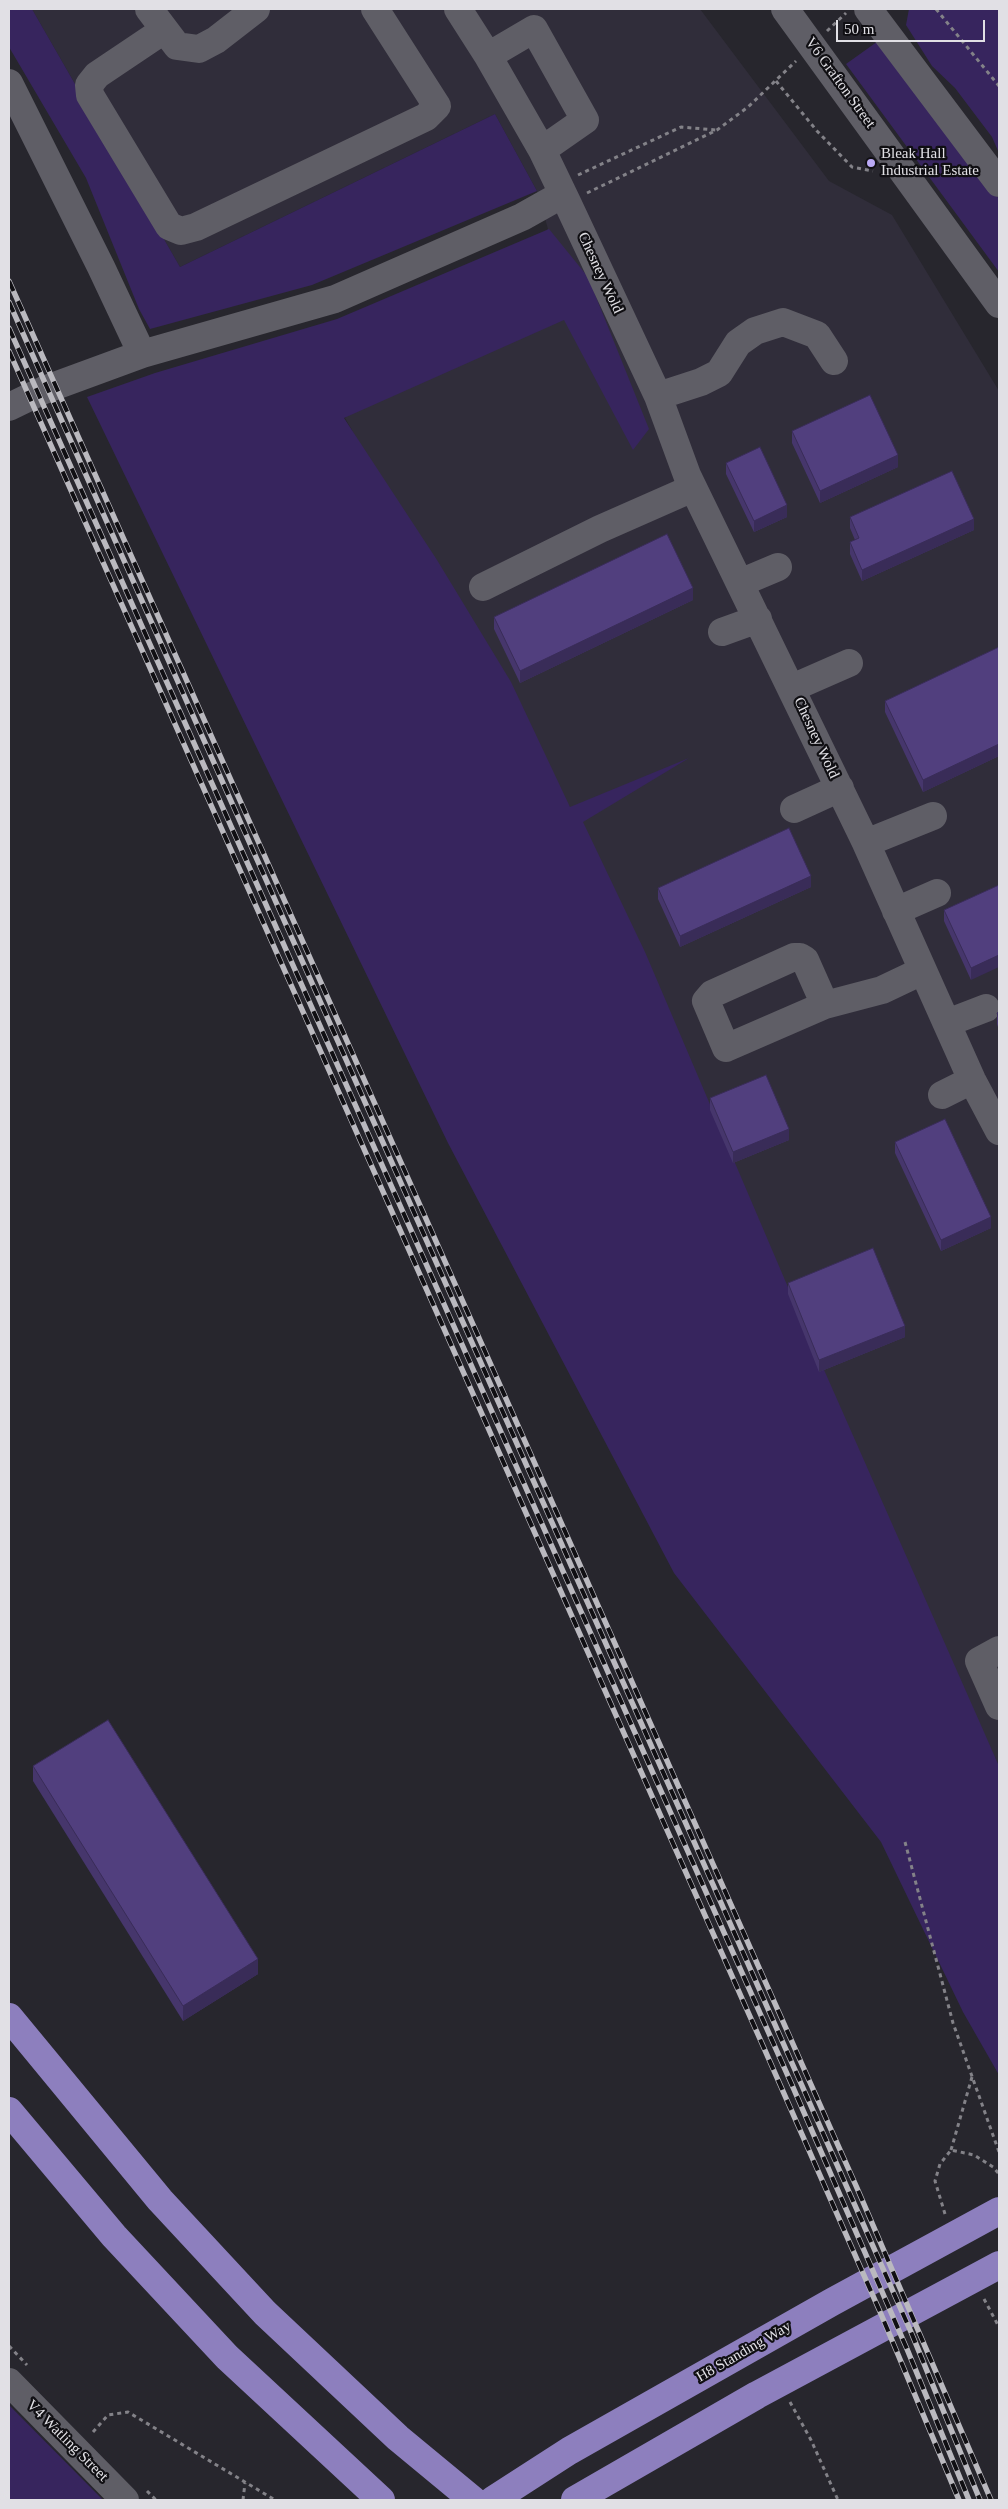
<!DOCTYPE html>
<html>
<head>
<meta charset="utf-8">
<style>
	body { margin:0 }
	#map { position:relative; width:1008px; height:2509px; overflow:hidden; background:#27262d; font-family:Georgia,serif }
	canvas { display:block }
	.frame { position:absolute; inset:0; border:10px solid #e1e0e5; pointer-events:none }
	.scale { position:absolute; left:836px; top:20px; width:149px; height:22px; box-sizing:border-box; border:2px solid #e1e0e5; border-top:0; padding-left:6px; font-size:15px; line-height:18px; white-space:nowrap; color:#e1e0e5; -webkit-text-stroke:4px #100f13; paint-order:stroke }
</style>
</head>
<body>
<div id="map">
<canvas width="1008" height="2509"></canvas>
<div class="frame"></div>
<div class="scale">50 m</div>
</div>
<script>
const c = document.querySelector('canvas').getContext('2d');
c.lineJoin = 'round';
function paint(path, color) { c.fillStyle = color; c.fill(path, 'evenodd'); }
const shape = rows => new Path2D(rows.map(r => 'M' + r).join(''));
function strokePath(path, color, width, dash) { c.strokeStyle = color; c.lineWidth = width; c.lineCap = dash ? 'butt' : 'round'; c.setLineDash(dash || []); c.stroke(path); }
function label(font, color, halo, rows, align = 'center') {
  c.font = font + ' Georgia,serif'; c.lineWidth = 4.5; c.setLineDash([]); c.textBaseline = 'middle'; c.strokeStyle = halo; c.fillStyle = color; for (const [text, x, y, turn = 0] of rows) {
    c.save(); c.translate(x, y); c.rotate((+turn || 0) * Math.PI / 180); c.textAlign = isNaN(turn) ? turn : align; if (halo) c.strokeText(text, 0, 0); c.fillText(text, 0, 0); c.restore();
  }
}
paint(shape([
	[32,9,700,9,829,181,892,215,999,391,999,1766,817,1380,579,823,345,418,548,229,537,191,495,114,180,267]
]), '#302d3a');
paint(shape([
	[9,9,32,9,180,267,495,114,537,191,312,285,150,329,139,309,86,178,9,47],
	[909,9,999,9,999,153,992,137,955,88,932,66,906,25],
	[881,39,999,199,999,272,846,64],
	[549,229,588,277,649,429,633,450,564,320,344,418,437,560,511,682,570,807,689,758,583,822,645,952,802,1320,999,1766,999,2075,963,2012,881,1842,674,1573,448,1143,87,397,155,373,337,319],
	[9,2405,103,2500,9,2500]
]), '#37255e');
strokePath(shape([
	[936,9,999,86],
	[827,31,846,13],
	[776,81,817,131,852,167,873,171],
	[578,175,681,127,716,130],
	[587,193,717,130,748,107,796,61],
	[905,1842,953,2023,999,2152],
	[951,2150,972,2077],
	[945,2214,935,2181,940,2164,951,2150,974,2155,993,2167,999,2174],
	[984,2299,999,2327],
	[9,2346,27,2365],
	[790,2402,811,2440,838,2500],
	[93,2432,108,2415,128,2412,275,2500],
	[147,2491,156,2500],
	[243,2500,245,2483]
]), '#838288', 3, [4, 4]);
strokePath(shape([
	[149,9,177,46,199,49,216,40,256,9],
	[458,9,488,56,542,150,567,202,658,396,687,475,866,843,972,1080,999,1131],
	[785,9,999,304],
	[868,9,999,183],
	[164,30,97,75,89,85,90,95,169,226,181,231,196,227,426,117,437,106,375,9],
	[488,56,534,29,585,120,542,150],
	[9,83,101,267,142,354],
	[658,396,701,382,719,373,738,343,755,331,783,322,817,335,834,361],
	[9,407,44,390,142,354,335,299,522,217,563,194],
	[740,583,778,567],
	[483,587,600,529,693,488],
	[722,632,758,619],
	[792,688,849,663],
	[794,809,840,788],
	[866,843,933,816],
	[896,911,937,893],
	[825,1005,805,960,800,957,794,957,712,994,706,1001,726,1048,825,1005,882,990,922,971],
	[947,1023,986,1008],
	[942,1095,972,1080],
	[999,1650,979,1661,999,1706],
	[9,2382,125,2500]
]), '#5f5e66', 28);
strokePath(shape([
	[9,2017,160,2200,265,2313,398,2438,473,2500],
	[9,2111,114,2236,227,2357,381,2500],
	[493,2500,569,2451,832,2302,999,2211],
	[575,2500,757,2395,999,2265]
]), '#8d7fbe', 28);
const rail = shape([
	[9,281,857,2188,991,2500],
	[9,302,695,1844,911,2332,980,2500],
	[9,328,792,2085,907,2349,969,2500],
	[9,351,760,2039,881,2314,959,2500]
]);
strokePath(rail, '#bab9bf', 5.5);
strokePath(rail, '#100f13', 4, [11]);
paint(shape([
	[792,431,898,467,820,503,792,443],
	[726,463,787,517,754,532,726,474],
	[850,517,974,530,862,581,850,554,850,542,855,540,850,528],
	[693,600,520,683,494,629,494,617],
	[999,647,999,756,923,792,885,712,885,701],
	[999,885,971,980,944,921,944,910],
	[811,887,680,947,658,899,658,888],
	[999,1012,999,1030,997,1024,997,1013],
	[710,1098,789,1140,733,1163,710,1110],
	[895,1142,991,1228,941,1251,895,1153],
	[788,1283,905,1337,819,1372,788,1294],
	[33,1766,258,1974,183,2021,33,1781]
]), '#46366c');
paint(shape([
	[898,455,898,467,820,503,820,491],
	[787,505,787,517,754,532,754,521],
	[974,519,974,530,862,581,862,570],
	[693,588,693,600,520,683,520,671],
	[999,744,999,756,923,792,923,780],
	[811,876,811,887,680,947,680,936],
	[999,955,999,967,971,980,971,968],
	[789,1129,789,1140,733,1163,733,1152],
	[991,1217,991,1228,941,1251,941,1240],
	[905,1326,905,1337,819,1372,819,1360],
	[258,1959,258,1974,183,2021,183,2006]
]), '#392c58');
const building = shape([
	[870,395,898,455,820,491,792,431,870,395],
	[760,447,787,505,754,521,726,463,760,447],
	[952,471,974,519,862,570,850,542,859,538,850,517,952,471],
	[667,534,693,588,520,671,494,617,667,534],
	[999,647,999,744,923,780,885,701,999,647],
	[789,828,811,876,680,936,658,888,789,828],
	[999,885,999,955,971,968,944,910,999,885],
	[999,1012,999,1019,997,1013,999,1012],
	[766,1075,789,1129,733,1152,710,1098,766,1075],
	[945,1119,991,1217,941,1240,895,1142,945,1119],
	[873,1248,905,1326,819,1360,788,1283,873,1248],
	[108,1720,258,1959,183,2006,33,1766,108,1720]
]);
paint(building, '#513f7e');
strokePath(building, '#392c58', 1);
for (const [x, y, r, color] of [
	[871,163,5,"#bbaaf6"]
]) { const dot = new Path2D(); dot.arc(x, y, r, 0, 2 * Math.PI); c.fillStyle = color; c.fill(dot); strokePath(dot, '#100f13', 2); }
label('15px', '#e1e0e5', '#100f13', [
	["V6 Grafton Street",840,83,54],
	["Chesney Wold",600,273,65],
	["Chesney Wold",816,738,65],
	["H8 Standing Way",744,2352,-30],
	["V4 Watling Street",67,2441,45]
]);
label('15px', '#e1e0e5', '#100f13', [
	["Bleak Hall",881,154],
	["Industrial Estate",881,171]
], 'left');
</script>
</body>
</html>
